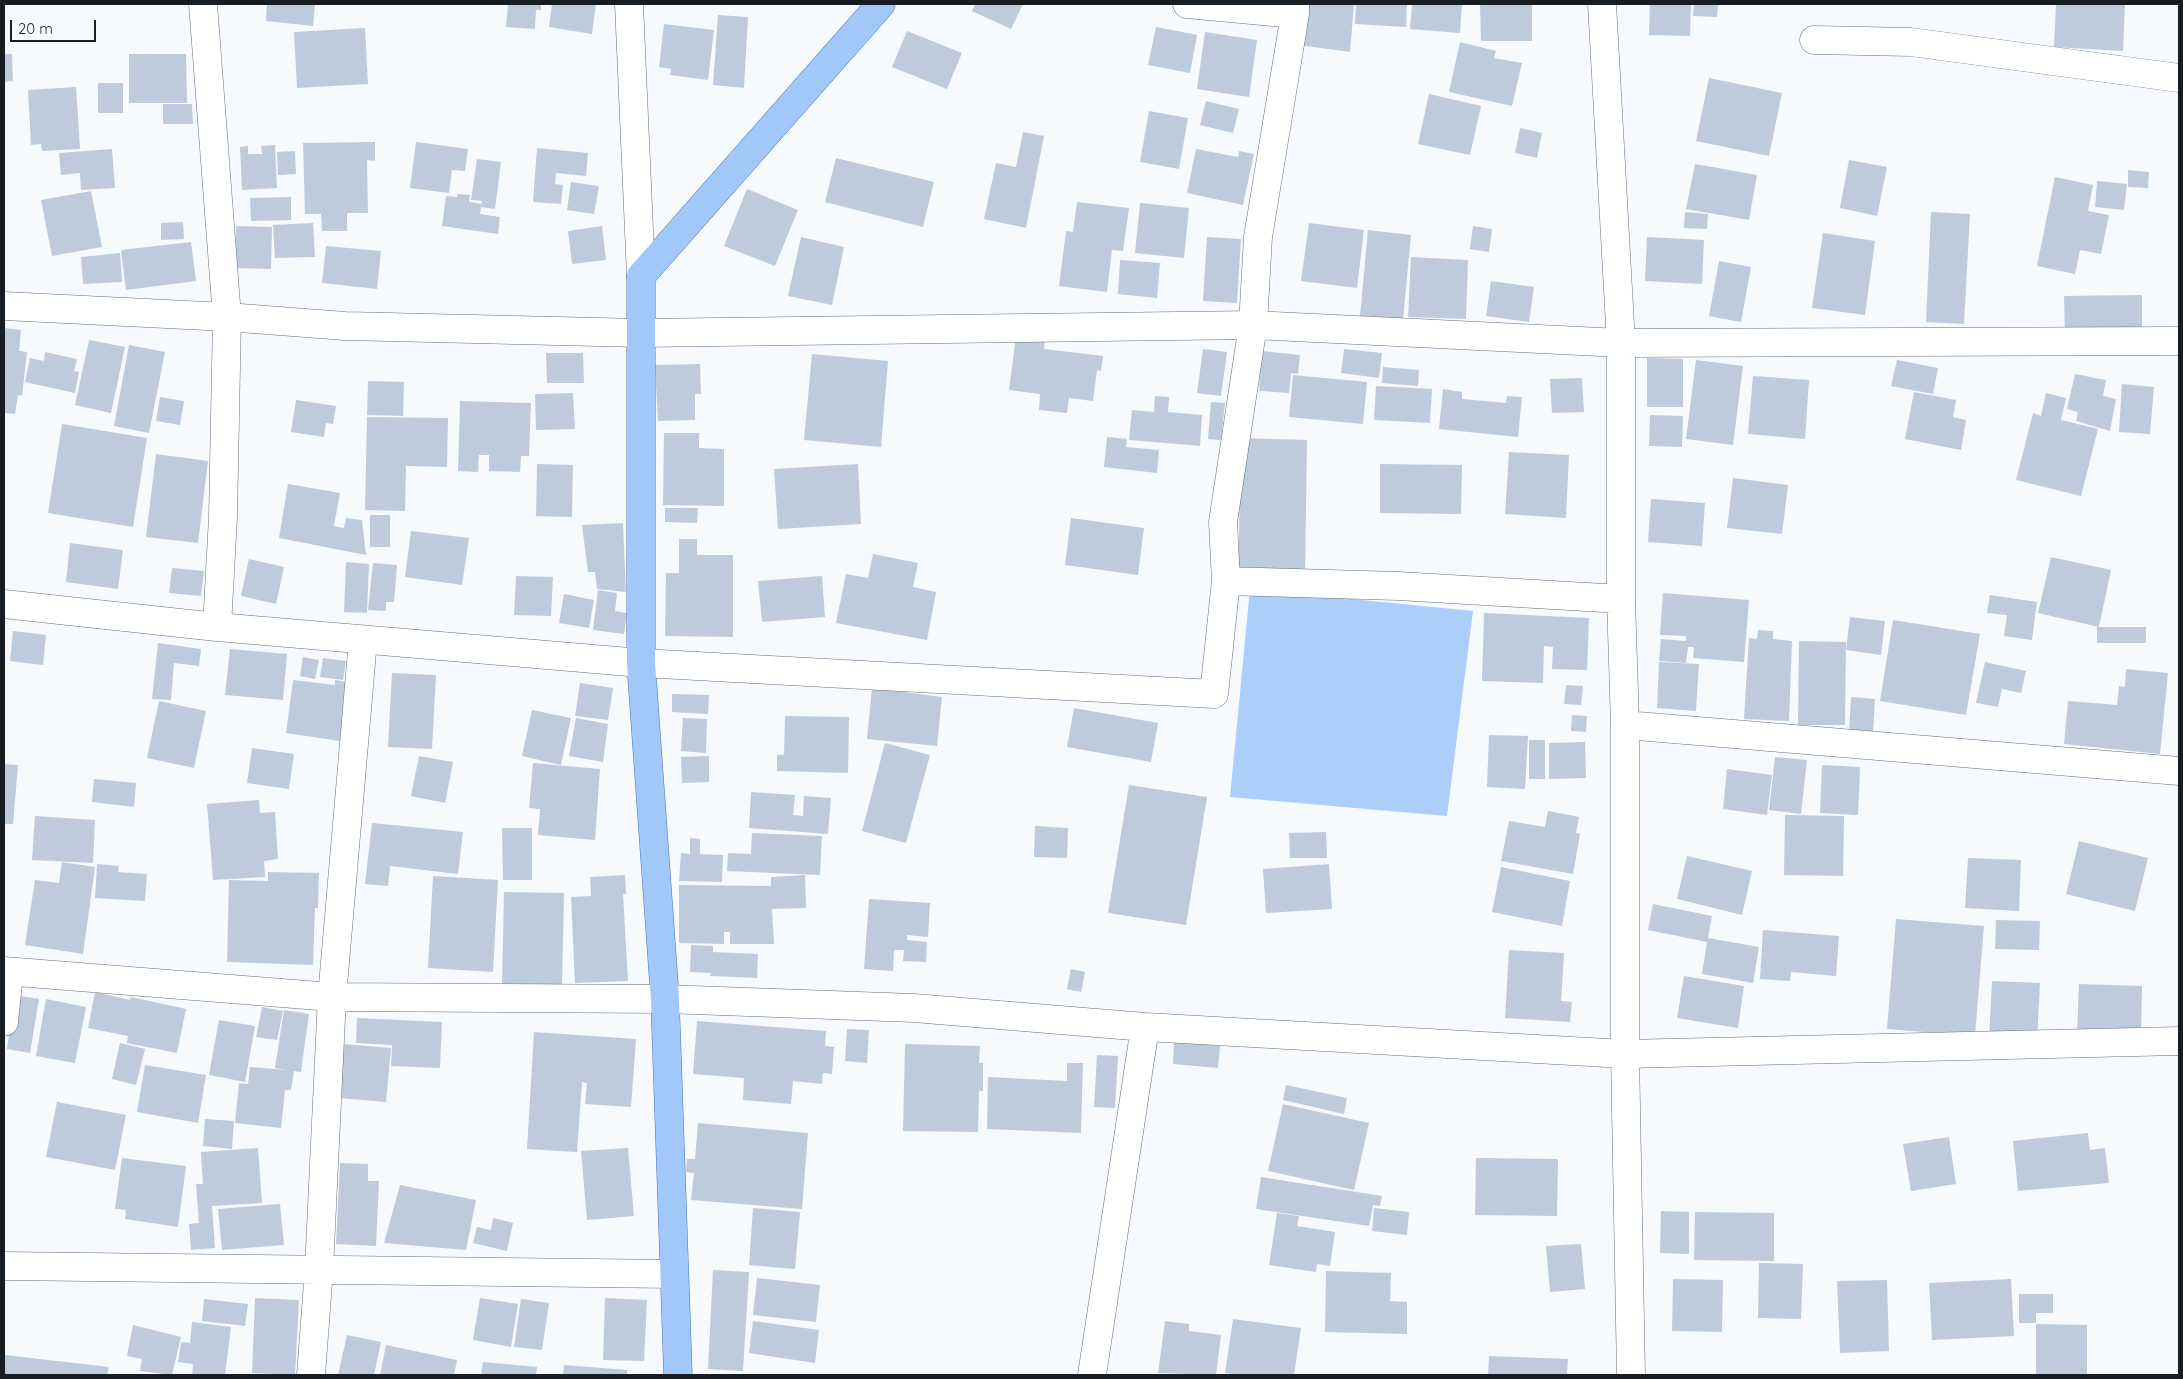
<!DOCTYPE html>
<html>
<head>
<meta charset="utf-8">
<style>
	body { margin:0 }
	#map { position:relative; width:2183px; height:1379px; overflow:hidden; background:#f6f9fd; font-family:Quicksand,sans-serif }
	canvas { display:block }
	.frame { position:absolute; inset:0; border:5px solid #181c23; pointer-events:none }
	.scale { position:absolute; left:10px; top:20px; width:86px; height:22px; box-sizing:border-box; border:2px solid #181c23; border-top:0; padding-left:6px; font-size:15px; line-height:18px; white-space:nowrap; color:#181c23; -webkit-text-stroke:4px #fff; paint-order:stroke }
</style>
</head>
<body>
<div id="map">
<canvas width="2183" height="1379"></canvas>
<div class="frame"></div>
<div class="scale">20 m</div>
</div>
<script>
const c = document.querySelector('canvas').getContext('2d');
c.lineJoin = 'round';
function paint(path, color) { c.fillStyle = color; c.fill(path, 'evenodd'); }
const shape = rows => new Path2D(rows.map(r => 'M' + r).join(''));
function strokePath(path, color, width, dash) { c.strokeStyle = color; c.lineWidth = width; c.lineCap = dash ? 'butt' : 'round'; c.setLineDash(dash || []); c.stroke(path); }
paint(shape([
	[1250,589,1473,611,1447,816,1230,797]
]), '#abcefa');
paint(shape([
	[267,4,315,4,313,26,266,21],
	[508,4,541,4,541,10,536,10,535,29,506,27],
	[552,4,596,4,592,34,549,27],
	[975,4,1023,4,1011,29,972,11],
	[1309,4,1354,4,1350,52,1299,45],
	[1356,4,1407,4,1406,27,1355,24],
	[1412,4,1462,4,1460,33,1410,29],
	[1480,4,1532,4,1532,41,1481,41],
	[1650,4,1691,4,1690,36,1649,35],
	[1694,4,1718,4,1717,17,1693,16],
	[2056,4,2125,4,2123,51,2054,47],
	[718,15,748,17,744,88,713,85],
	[664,24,714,30,708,80,670,75,671,69,659,67],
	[1156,27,1197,35,1190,73,1148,65],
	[365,28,368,84,297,88,294,32],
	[907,31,962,53,947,89,892,67],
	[1205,32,1257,40,1249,97,1197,89],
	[1460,42,1496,51,1494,58,1522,63,1512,106,1449,92],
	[4,54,12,54,13,81,4,82],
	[129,54,186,54,187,103,129,103],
	[1709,78,1782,93,1769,156,1696,141],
	[98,83,123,83,123,113,98,113],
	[76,87,80,149,42,151,41,144,31,145,28,90],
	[1429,94,1481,106,1470,155,1418,144],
	[1206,101,1239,109,1233,133,1200,125],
	[163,104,192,104,193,124,163,124],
	[1149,111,1188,118,1179,169,1140,162],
	[1520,128,1542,133,1537,158,1515,153],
	[1023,132,1044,136,1026,228,984,219,996,163,1016,167],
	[375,142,375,161,367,160,368,213,347,213,347,231,322,231,321,214,305,214,303,143],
	[416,142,468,149,465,171,452,170,449,193,410,188],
	[275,145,277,188,242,190,240,147,248,146,248,154,262,154,261,146],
	[537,148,588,153,586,176,556,173,555,184,563,185,561,204,533,202],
	[112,149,115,188,81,190,80,173,61,175,59,153],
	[1196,149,1238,157,1239,151,1254,154,1243,205,1187,193],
	[295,151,296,174,278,175,277,152],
	[836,158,934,182,923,227,825,202],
	[477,159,501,162,495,209,481,207,480,214,500,217,498,234,442,226,446,196,457,197,457,194,470,195,469,202,482,204,482,201,471,200],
	[1849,160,1887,167,1877,216,1840,208],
	[1695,164,1757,175,1749,220,1686,209],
	[2128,170,2149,172,2148,188,2128,187],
	[2055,177,2093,185,2088,211,2109,215,2101,254,2080,250,2075,274,2037,266],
	[2097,181,2127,184,2124,210,2095,207],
	[571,182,599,186,594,214,567,210],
	[747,189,798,210,775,266,724,246],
	[91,191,102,247,52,256,41,200],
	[291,197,291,220,251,221,250,198],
	[1077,202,1129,208,1123,251,1112,250,1107,292,1059,286,1066,231,1073,232],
	[1140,203,1189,208,1184,258,1135,253],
	[1685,212,1708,214,1707,229,1684,228],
	[1931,212,1970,214,1964,324,1926,322],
	[183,222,184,239,161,240,161,223],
	[313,223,315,257,275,258,273,225],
	[1309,223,1364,230,1357,288,1301,281],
	[236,226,272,227,271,269,235,268],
	[602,226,606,260,572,264,568,231],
	[1473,226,1492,229,1489,252,1470,249],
	[1368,230,1411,235,1403,320,1360,316],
	[1823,233,1875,241,1865,315,1812,308],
	[801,237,844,247,832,305,788,296],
	[1207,237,1241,239,1237,303,1203,301],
	[1647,237,1704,240,1702,284,1645,281],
	[191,242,196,281,126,290,121,250],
	[326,246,381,251,377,289,322,283],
	[120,253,122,282,83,284,81,257],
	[1411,257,1468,260,1466,319,1408,317],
	[1120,260,1160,263,1157,298,1118,294],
	[1719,261,1751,267,1741,322,1709,316],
	[1491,281,1534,287,1529,322,1486,316],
	[2142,295,2142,338,2065,340,2064,296],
	[4,328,21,330,19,351,27,352,22,396,18,395,15,414,4,413],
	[1016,336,1045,340,1044,349,1103,356,1101,371,1097,370,1093,401,1069,398,1067,413,1039,410,1040,394,1009,390],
	[89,340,125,347,111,413,75,405],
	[129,345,165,352,149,433,114,426],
	[1203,349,1227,352,1221,396,1197,393],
	[1344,349,1382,353,1379,378,1341,373],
	[1262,351,1300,355,1298,374,1291,373,1289,393,1259,391],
	[45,352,77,359,74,371,79,372,75,393,25,382,30,358,44,361],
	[546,353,583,353,584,383,547,383],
	[812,354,888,361,881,447,804,440],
	[1647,358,1683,359,1683,407,1647,407],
	[1696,360,1743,366,1733,445,1686,439],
	[1897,360,1938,368,1933,394,1891,386],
	[700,364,701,394,695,394,695,420,658,421,655,365],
	[1383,367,1419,370,1418,386,1382,383],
	[2075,374,2106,380,2103,396,2116,399,2110,431,2076,421,2078,412,2067,409],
	[1293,375,1367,382,1363,424,1289,417],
	[1753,376,1809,380,1805,439,1748,434],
	[1582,378,1584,412,1552,413,1550,379],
	[368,381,404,382,403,416,367,415],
	[2122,384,2154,387,2150,434,2119,432],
	[1376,386,1432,389,1430,423,1374,420],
	[1443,389,1462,392,1462,399,1506,403,1507,396,1522,397,1518,437,1439,429],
	[1914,392,1956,400,1953,417,1966,420,1961,450,1905,439],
	[573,393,575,429,536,430,535,394],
	[2046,393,2066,398,2061,420,2098,429,2081,496,2016,480,2033,413,2041,416],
	[1155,396,1169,397,1168,412,1202,415,1200,446,1129,440,1132,410,1154,412],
	[160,397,184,401,180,425,156,421],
	[296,400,336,406,333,424,326,423,324,437,291,432],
	[460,401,531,403,529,456,521,456,520,472,489,471,489,455,479,455,478,472,458,471],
	[1211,402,1225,403,1221,440,1208,439],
	[1650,415,1683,416,1682,447,1649,446],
	[367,417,448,418,447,467,406,466,405,511,365,510],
	[62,424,147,438,133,527,48,513],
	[664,433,699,433,699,448,724,449,724,506,663,505],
	[1107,437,1127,439,1126,447,1159,450,1157,473,1104,467],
	[1241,438,1307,440,1305,576,1238,574],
	[1509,452,1569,455,1566,518,1505,514],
	[156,454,208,461,198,543,146,537],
	[537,464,573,465,572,517,536,516],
	[858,464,861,524,778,529,774,469],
	[1380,464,1462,465,1461,514,1380,513],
	[1733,478,1788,485,1782,534,1727,528],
	[288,484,340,493,334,526,344,528,346,518,362,520,366,555,279,538],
	[1651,499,1705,503,1702,546,1648,542],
	[665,508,698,508,697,523,665,522],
	[370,515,390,515,390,547,370,547],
	[1071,518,1144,528,1138,575,1065,565],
	[623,523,626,592,597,589,595,572,588,572,582,525],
	[411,531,469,538,462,585,405,577],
	[679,539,697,539,697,555,733,555,733,637,665,636,666,573,679,573],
	[70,543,123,550,118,589,66,582],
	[873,554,918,563,913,587,936,592,927,640,836,623,846,574,868,578],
	[2051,557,2111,570,2099,627,2038,613],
	[249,559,284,567,276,604,241,596],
	[346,562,369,564,367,613,344,612],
	[373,563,397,565,394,602,386,602,386,611,368,610],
	[172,568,204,571,201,596,169,593],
	[516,576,553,577,551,616,514,615],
	[822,576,825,617,762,622,758,581],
	[598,590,617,593,615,611,627,613,624,634,593,630],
	[1663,593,1749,600,1744,662,1693,658,1694,647,1688,647,1686,663,1659,661,1661,639,1686,641,1686,636,1660,635],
	[564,594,594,600,589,628,559,623],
	[1990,595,2037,602,2032,640,2004,636,2007,615,1987,613],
	[1484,613,1589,618,1587,670,1552,669,1553,647,1544,646,1543,683,1482,681],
	[1850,617,1885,621,1881,655,1846,650],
	[1893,620,1980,634,1966,715,1880,701],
	[2097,627,2146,627,2146,643,2097,643],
	[1758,630,1773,631,1773,639,1792,641,1789,721,1744,719,1749,638,1757,639],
	[13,631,46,635,43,665,10,661],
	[1799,641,1846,642,1845,725,1798,725],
	[158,643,201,649,199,666,174,663,171,700,152,699],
	[230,649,287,654,283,700,225,695],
	[303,657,319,660,315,679,300,676],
	[323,658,346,661,343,680,320,677],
	[1659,662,1699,664,1696,711,1657,708],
	[1985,662,2026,671,2021,693,2002,689,1998,707,1976,703],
	[2126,669,2168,673,2160,754,2064,744,2068,701,2117,705,2119,686,2125,687],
	[392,673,436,675,432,749,388,747],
	[293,680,335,685,335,680,347,682,340,741,286,733],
	[580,683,613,688,608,720,575,716],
	[1566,685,1583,686,1581,705,1564,704],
	[872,688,942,697,937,746,867,739],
	[672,694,709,695,708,714,672,712],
	[1851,697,1875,699,1873,733,1849,732],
	[159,701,206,711,194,768,147,758],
	[1074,708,1158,723,1151,762,1067,747],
	[532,710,571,718,561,765,522,756],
	[1572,715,1587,716,1586,732,1571,731],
	[785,716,849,717,848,773,777,771,777,755,784,755],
	[576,718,608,724,603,762,569,756],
	[683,718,707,719,706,753,681,751],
	[1489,735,1528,736,1525,789,1487,787],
	[1529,740,1545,740,1545,779,1529,779],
	[1585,742,1586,778,1549,779,1549,743],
	[885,743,930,755,906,843,862,831],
	[252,748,294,754,289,789,247,783],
	[419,756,453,762,445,803,411,796],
	[709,756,709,782,682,783,681,757],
	[1775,757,1807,760,1801,814,1769,810],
	[533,763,600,769,595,840,538,835,540,809,529,808],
	[4,764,18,765,13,824,4,824],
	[1822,765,1860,767,1858,815,1820,813],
	[1727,769,1772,775,1767,815,1723,809],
	[94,779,136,783,134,807,92,802],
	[1129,785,1207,797,1186,925,1108,913],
	[751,792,795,795,793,815,803,816,804,796,831,798,828,834,749,828],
	[259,800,260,813,275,812,278,859,264,861,265,877,213,880,207,804],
	[1548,811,1579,817,1576,833,1580,834,1573,874,1501,861,1509,821,1545,827],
	[1785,815,1844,816,1843,876,1784,875],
	[35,816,95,820,93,863,32,860],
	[372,823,463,832,458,874,390,866,388,886,365,884],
	[1035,826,1068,828,1067,858,1034,857],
	[502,828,532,828,532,880,503,880],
	[1326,832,1327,858,1290,858,1289,833],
	[752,833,822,836,820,875,727,871,728,853,751,854],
	[690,838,700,839,700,854,723,855,722,882,679,881,681,853,690,854],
	[2079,841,2148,858,2135,911,2066,894],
	[1687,856,1752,871,1742,915,1677,899],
	[1968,858,2021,860,2019,911,1965,908],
	[62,862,95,867,83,954,25,945,35,880,59,883],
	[97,864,119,866,118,872,147,874,145,901,95,898],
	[1329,864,1332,909,1266,913,1263,869],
	[1501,867,1570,881,1562,926,1492,912],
	[268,872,319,873,318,908,315,908,313,965,227,962,229,880,268,881],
	[625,875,626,894,623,894,628,981,575,983,571,897,591,896,590,877],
	[805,875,806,908,772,909,774,944,730,944,730,932,724,932,724,944,679,943,679,885,771,886,771,877],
	[433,876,498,880,493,972,428,968],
	[504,892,564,893,562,985,502,984],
	[869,899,930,903,928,937,907,935,907,940,927,942,926,962,903,961,904,950,894,950,893,971,864,969],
	[1653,904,1712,916,1708,938,1759,947,1753,983,1702,974,1707,942,1648,930],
	[1896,919,1984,926,1975,1036,1887,1029],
	[1996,920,2040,921,2039,950,1995,949],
	[1763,930,1839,936,1836,976,1791,972,1790,981,1760,979],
	[691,945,713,946,713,952,758,954,757,978,710,976,711,973,690,972],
	[1509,950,1564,953,1561,1001,1572,1002,1570,1022,1505,1018],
	[1071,969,1085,972,1081,992,1067,989],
	[1684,976,1744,986,1738,1028,1677,1018],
	[1992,981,2040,983,2037,1041,1989,1039],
	[2079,984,2142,986,2141,1035,2077,1033],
	[95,992,130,1000,131,997,186,1009,177,1053,127,1043,128,1036,88,1028],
	[15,995,39,999,30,1053,7,1049],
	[46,999,86,1007,75,1063,36,1056],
	[262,1007,283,1011,277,1040,256,1037],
	[284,1010,309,1014,301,1072,294,1071,291,1090,285,1090,281,1128,235,1123,239,1083,248,1084,250,1067,288,1070,275,1068],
	[357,1018,442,1022,440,1068,391,1066,392,1045,356,1043],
	[219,1020,255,1026,245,1082,209,1075],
	[697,1021,826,1031,825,1046,834,1047,832,1074,823,1073,822,1084,793,1081,791,1104,743,1100,744,1078,693,1074],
	[847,1029,869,1030,867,1063,845,1061],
	[534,1032,636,1039,631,1107,585,1104,587,1083,582,1082,577,1152,527,1149],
	[1174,1042,1220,1046,1218,1068,1173,1064],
	[120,1043,145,1049,136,1085,112,1079],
	[344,1044,391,1048,386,1102,339,1098],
	[905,1044,980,1046,979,1063,983,1063,983,1091,979,1091,978,1132,903,1131],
	[1097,1055,1118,1056,1115,1108,1094,1107],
	[1067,1063,1083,1063,1081,1133,987,1129,988,1077,1067,1081],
	[145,1065,206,1075,198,1123,137,1112],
	[1286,1085,1347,1098,1344,1114,1283,1100],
	[57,1102,126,1115,115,1170,46,1157],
	[1283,1104,1369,1123,1354,1190,1268,1171],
	[205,1119,234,1121,232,1149,203,1146],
	[698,1123,808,1133,802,1209,691,1200,694,1173,686,1172,687,1159,695,1159],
	[2088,1133,2090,1150,2105,1148,2109,1183,2018,1191,2013,1141],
	[1949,1137,1956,1184,1911,1191,1903,1144],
	[258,1148,262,1203,212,1206,215,1248,191,1250,189,1224,199,1223,196,1184,203,1184,201,1152],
	[628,1148,634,1216,587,1220,581,1151],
	[122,1158,186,1166,178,1227,125,1219,126,1210,115,1209],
	[1476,1158,1558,1159,1557,1216,1475,1215],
	[340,1163,368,1164,368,1181,379,1181,376,1246,336,1244],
	[1261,1177,1382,1196,1380,1206,1373,1205,1369,1226,1256,1209],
	[400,1185,476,1200,466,1250,384,1243],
	[280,1204,284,1245,222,1250,218,1209],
	[753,1208,800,1212,795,1269,749,1265],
	[1374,1208,1409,1212,1407,1235,1372,1231],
	[1661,1211,1689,1212,1689,1254,1660,1253],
	[1695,1212,1774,1213,1774,1261,1694,1260],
	[1277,1213,1299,1216,1297,1226,1335,1232,1330,1266,1317,1264,1316,1272,1269,1265],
	[493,1218,513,1223,507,1251,473,1243,477,1227,491,1230],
	[1581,1244,1585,1289,1550,1292,1546,1246],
	[1759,1263,1803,1264,1801,1319,1758,1318],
	[713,1270,749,1272,743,1371,708,1369],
	[1326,1271,1391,1273,1390,1301,1407,1302,1407,1334,1325,1332],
	[757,1278,820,1285,816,1322,753,1315],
	[1673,1279,1723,1280,1722,1332,1672,1331],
	[2011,1279,2014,1336,1932,1340,1929,1283],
	[1887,1280,1889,1351,1840,1353,1837,1281],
	[2019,1294,2053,1294,2053,1313,2036,1313,2036,1323,2019,1323],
	[255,1298,299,1300,295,1375,252,1373],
	[480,1298,518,1304,511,1347,473,1340],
	[605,1298,647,1300,644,1361,603,1360],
	[204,1299,248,1304,245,1326,202,1321],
	[521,1299,549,1303,542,1350,514,1347],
	[1233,1319,1301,1328,1294,1375,1245,1375,1225,1373],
	[753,1321,819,1330,815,1363,749,1353],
	[1165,1321,1189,1324,1189,1331,1221,1335,1216,1375,1158,1373],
	[192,1322,231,1327,225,1375,192,1375,193,1364,178,1362,181,1342,190,1343],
	[2036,1324,2087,1325,2087,1375,2036,1375],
	[133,1325,181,1337,172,1375,140,1371,142,1359,127,1356],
	[347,1335,381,1342,374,1375,338,1375],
	[386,1345,457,1360,454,1375,380,1375],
	[5,1355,109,1367,107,1375,4,1375],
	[1489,1356,1568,1359,1567,1375,1488,1375],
	[483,1362,537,1367,536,1375,481,1375],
	[564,1365,627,1370,627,1375,563,1375]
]), '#becbdc');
const minor = shape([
	[203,4,227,317,223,517,217,627],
	[629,4,641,276],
	[1187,4,1295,14],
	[1295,4,1295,14,1258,237,1253,325,1223,522,1226,581,1398,586,1621,599],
	[1602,4,1621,343,1621,599,1625,725,1625,1054,1631,1375],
	[1814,40,1911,42,2179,78],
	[4,306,227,317,345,326,641,333,1253,325,1621,343,2179,341],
	[4,604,217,627,641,663,1214,694,1226,581],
	[1625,725,2179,771],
	[4,971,332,997,665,999,914,1008,1145,1027,1625,1054,2179,1041],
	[4,1022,9,972],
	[4,1266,674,1274],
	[311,1375,319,1269,332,997,363,640],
	[1092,1375,1145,1027]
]);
const major = shape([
	[678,1375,665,999,641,663,641,276,881,4]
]);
strokePath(minor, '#636f7e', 29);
strokePath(major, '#4974ab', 29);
strokePath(minor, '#fff', 28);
strokePath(major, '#a1c8f8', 28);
</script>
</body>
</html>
